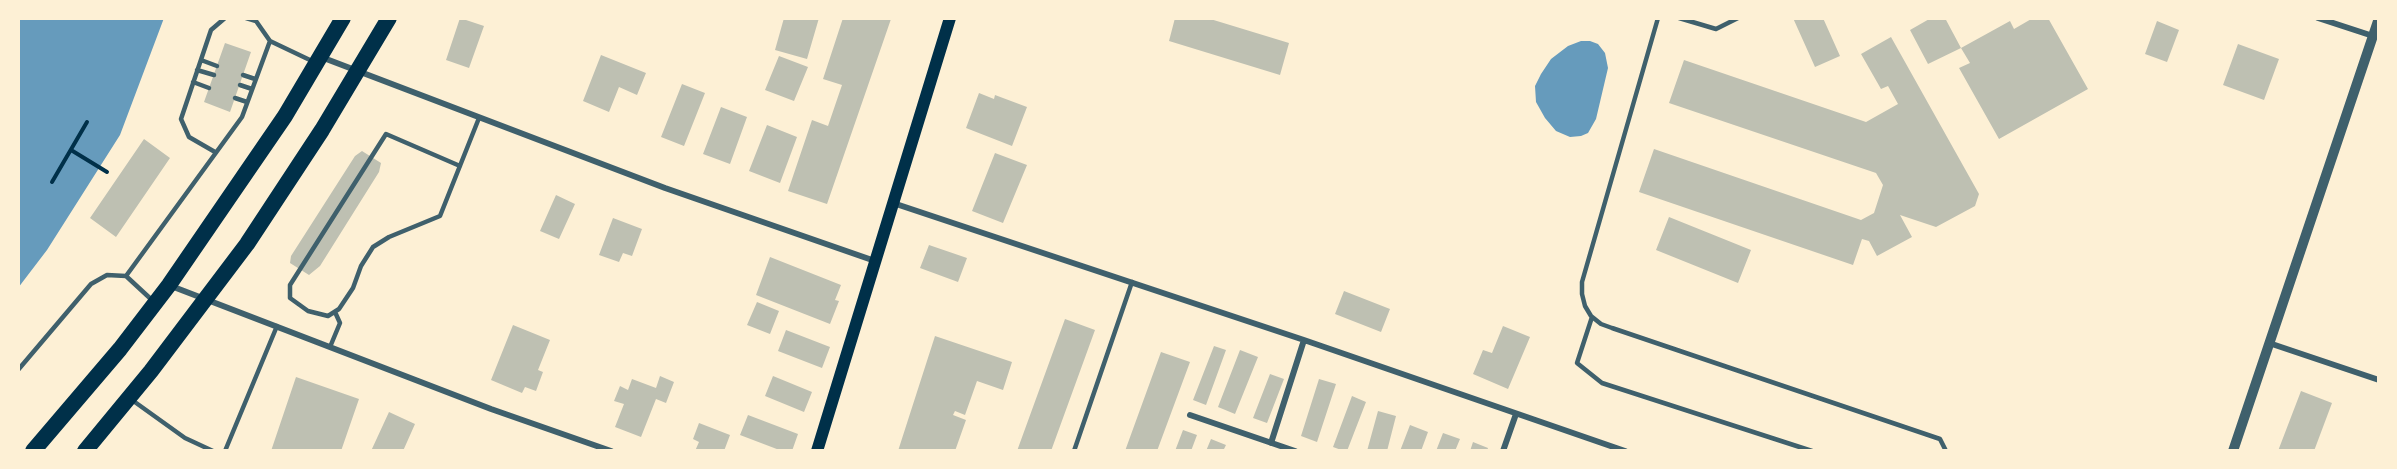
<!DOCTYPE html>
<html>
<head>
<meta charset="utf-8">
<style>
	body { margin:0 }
	#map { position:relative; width:2397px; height:469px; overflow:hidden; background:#fdf0d5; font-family:"Public Sans",sans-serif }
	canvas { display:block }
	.frame { position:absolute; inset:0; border:20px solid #fdf0d5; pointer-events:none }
</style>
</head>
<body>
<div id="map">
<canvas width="2397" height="469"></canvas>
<div class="frame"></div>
</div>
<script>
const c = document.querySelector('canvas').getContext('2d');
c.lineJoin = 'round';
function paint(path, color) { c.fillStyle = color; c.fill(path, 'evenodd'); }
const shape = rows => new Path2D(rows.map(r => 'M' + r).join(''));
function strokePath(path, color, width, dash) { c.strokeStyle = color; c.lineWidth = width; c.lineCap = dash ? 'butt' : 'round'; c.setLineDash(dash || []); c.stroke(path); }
paint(shape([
	[18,18,164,18,120,135,47,250,18,288],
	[1581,41,1590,41,1598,44,1605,53,1608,68,1596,119,1588,133,1581,136,1570,137,1556,131,1545,118,1536,102,1535,86,1541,74,1551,59,1568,46]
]), '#669bbc');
paint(shape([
	[460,18,484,26,469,68,446,60],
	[784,18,819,18,807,59,775,50],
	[843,18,891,19,827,204,788,191,812,120,828,126,842,85,823,79],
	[1175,18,1207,18,1289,43,1280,75,1169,41],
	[1793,18,1823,18,1840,56,1815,67],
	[1931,18,1945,18,1961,48,1928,64,1910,30],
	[2033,18,2048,18,2088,89,1999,139,1959,68,1970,63,1961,48,2010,21,2014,29],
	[2157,21,2179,30,2167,62,2145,54],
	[1891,37,1979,194,1975,206,1936,227,1900,215,1912,237,1877,256,1869,241,1862,239,1853,265,1639,192,1654,149,1861,220,1874,213,1883,185,1876,173,1669,103,1684,60,1866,122,1898,104,1888,86,1881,89,1861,54],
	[225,43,251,52,230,112,204,102],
	[2238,44,2279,59,2264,100,2223,85],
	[601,55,646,73,637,95,619,87,609,112,583,101],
	[779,56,808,67,794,101,765,90],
	[682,84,705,93,684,146,661,137],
	[979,93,994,99,995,95,1027,107,1012,146,966,128],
	[721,107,747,117,730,164,703,154],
	[767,125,797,137,780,183,749,171],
	[144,139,170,158,116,237,90,218],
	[362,151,381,163,379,172,320,266,309,275,290,263,291,256,355,156],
	[995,153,1027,165,1003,223,972,211],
	[556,195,575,204,559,239,540,231],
	[1669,217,1751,250,1738,283,1656,250],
	[613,218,642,229,632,256,623,253,619,262,599,255],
	[929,245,967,258,958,282,920,268],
	[770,257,841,285,835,300,839,301,830,324,756,295],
	[1344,291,1390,309,1381,332,1335,314],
	[757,302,779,311,770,334,747,325],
	[1065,319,1095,330,1051,451,1017,451],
	[513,325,550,340,538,370,543,372,536,391,525,387,522,393,491,380],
	[1503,326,1530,337,1508,389,1473,374,1483,350,1492,353],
	[786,330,830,347,822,368,778,351],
	[935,336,1012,362,1003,390,977,381,965,415,955,411,953,415,966,420,955,451,898,451],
	[1214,346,1226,350,1206,405,1193,400],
	[1240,350,1258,357,1235,414,1218,407],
	[1161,352,1190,362,1157,451,1125,451],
	[1270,374,1284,379,1267,423,1253,418],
	[660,376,674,382,666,403,656,399,641,437,615,427,624,404,614,401,620,386,628,390,632,379,656,388],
	[773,376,812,392,804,412,765,396],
	[296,377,359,399,341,451,271,451],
	[1319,379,1336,384,1317,442,1301,436],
	[2301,391,2332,403,2314,451,2278,451],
	[1352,396,1366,402,1347,451,1344,451,1333,447],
	[1378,411,1396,416,1387,451,1367,451],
	[389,412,415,424,403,451,371,451],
	[748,415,798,434,792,451,782,451,740,435],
	[699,423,730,435,724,451,695,451,699,442,693,439],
	[1410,425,1428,432,1421,451,1400,451],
	[1183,430,1197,435,1191,451,1175,451],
	[1443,433,1460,439,1455,451,1436,451],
	[1211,439,1226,445,1223,451,1206,451],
	[1473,442,1488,448,1487,451,1470,451]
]), '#bec0b2');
strokePath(shape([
	[71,150,107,172],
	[52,182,87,122]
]), '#003049', 4);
strokePath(shape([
	[246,18,256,21,270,41,312,61],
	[1658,18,1582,282,1582,294,1585,306,1591,316,1601,324,1612,328,1940,439,1946,451],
	[1679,18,1716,29,1738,18],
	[201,60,217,66],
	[197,70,214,75],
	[243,75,255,79],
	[193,82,209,88],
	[240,85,252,89],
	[235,98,247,102],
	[215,152,189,137,181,119,211,30,225,18],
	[460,166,386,134,290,285,290,298,308,311,328,316,339,309,353,288,361,266,373,247,389,237,440,216,479,118],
	[126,276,242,117,270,41],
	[1592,317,1577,363,1602,383,1812,451],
	[330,347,340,323,335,312],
	[18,370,91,284,107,275,126,276,153,301],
	[132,400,185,438,213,451],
	[225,451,277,326],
	[1074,451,1132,282]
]), '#3f606c', 4.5);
strokePath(shape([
	[2318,18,2373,36],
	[321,57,665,188,875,261],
	[893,203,1304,340,1625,451],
	[171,286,491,409,611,451],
	[2269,343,2379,380],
	[1190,415,1295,451],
	[1271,443,1304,340],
	[1503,451,1516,414]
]), '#3f606c', 6);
strokePath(shape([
	[2233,451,2379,18]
]), '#3f606c', 10);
strokePath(shape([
	[817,451,950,18]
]), '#003049', 12);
strokePath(shape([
	[33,451,120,349,169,285,285,116,343,18],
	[85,451,151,371,247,244,322,130,389,18]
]), '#003049', 16);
</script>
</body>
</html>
